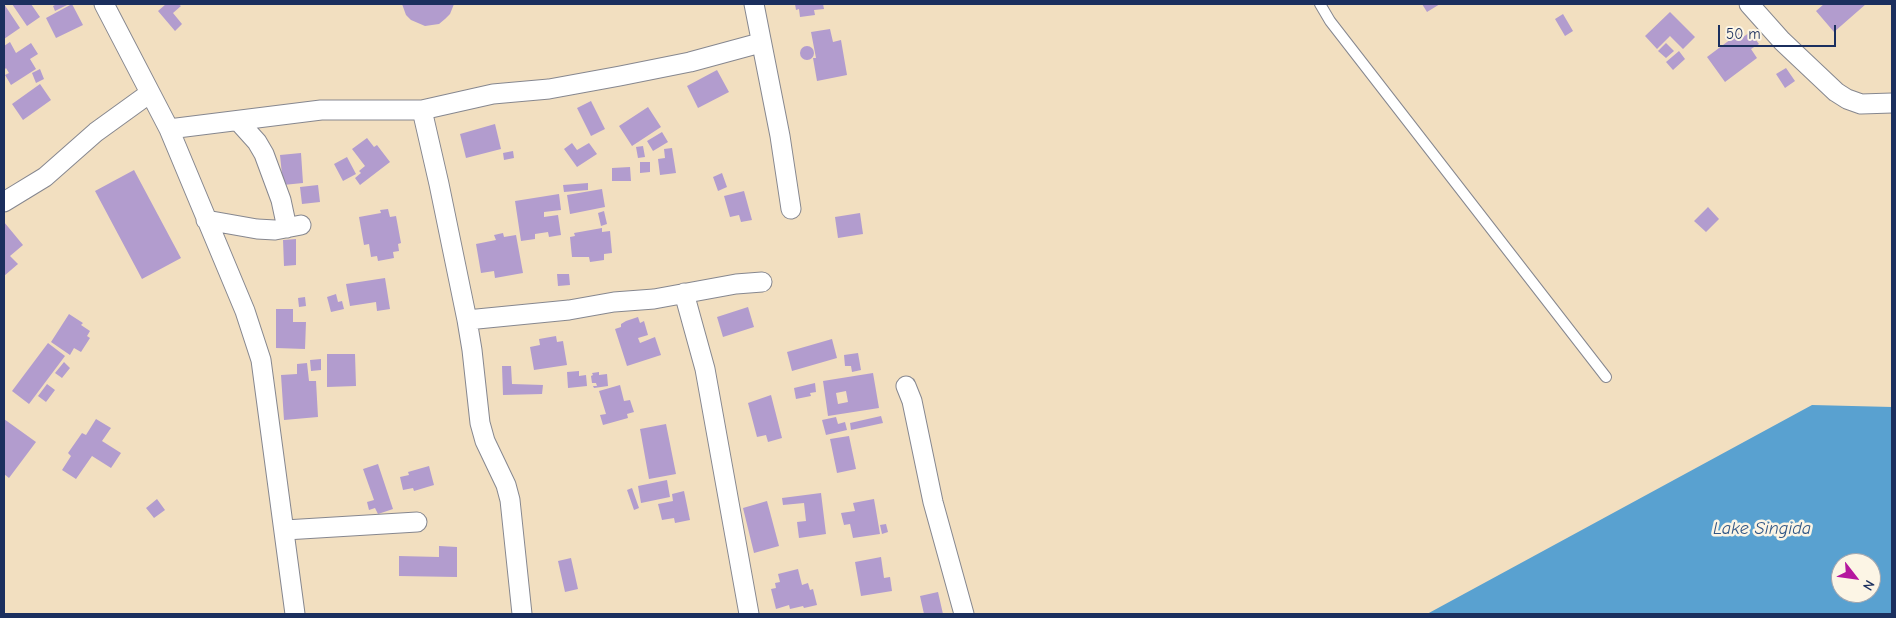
<!DOCTYPE html>
<html>
<head>
<meta charset="utf-8">
<style>
	body { margin:0 }
	#map { position:relative; width:1896px; height:618px; overflow:hidden; background:#f2dfc0; font-family:"Comic Neue",sans-serif }
	canvas { display:block }
	.frame { position:absolute; inset:0; border:5px solid #1b2f5e; pointer-events:none }
	.north { position:absolute; left:1831px; top:553px; width:50px; height:50px; box-sizing:border-box; background:#fcf5e5; border:1px solid #a2a6af; border-radius:50%; rotate:120deg; font-size:14px; font-weight:700; line-height:20px; text-align:center; color:#1b2f5e }
	.north::after { content:''; display:block; margin:auto; width:18px; height:22px; background:#b5179e; clip-path:polygon(50% 0,100% 100%,50% 72%,0 100%) }
	.scale { position:absolute; left:1718px; top:25px; width:118px; height:22px; box-sizing:border-box; border:2px solid #1b2f5e; border-top:0; padding-left:6px; font-size:15px; line-height:18px; white-space:nowrap; color:#1b2f5e; -webkit-text-stroke:4px #fcf5e5; paint-order:stroke }
</style>
</head>
<body>
<div id="map">
<canvas width="1896" height="618"></canvas>
<div class="frame"></div>
<div class="north">N</div>
<div class="scale">50 m</div>
</div>
<script>
const c = document.querySelector('canvas').getContext('2d');
c.lineJoin = 'round';
function paint(path, color) { c.fillStyle = color; c.fill(path, 'evenodd'); }
const shape = rows => new Path2D(rows.map(r => 'M' + r).join(''));
function strokePath(path, color, width, dash) { c.strokeStyle = color; c.lineWidth = width; c.lineCap = dash ? 'butt' : 'round'; c.setLineDash(dash || []); c.stroke(path); }
function label(font, color, halo, rows, align = 'center') {
  c.font = font + ' "Comic Neue",sans-serif'; c.lineWidth = 5; c.setLineDash([]); c.textBaseline = 'middle'; c.strokeStyle = halo; c.fillStyle = color; for (const [text, x, y, turn = 0] of rows) {
    c.save(); c.translate(x, y); c.rotate((+turn || 0) * Math.PI / 180); c.textAlign = isNaN(turn) ? turn : align; if (halo) c.strokeText(text, 0, 0); c.fillText(text, 0, 0); c.restore();
  }
}
paint(shape([
	[1812,405,1892,407,1892,614,1427,614],
	[1841,563,1871,563,1871,593,1841,593]
]), '#59a1d0');
paint(shape([
	[4,4,20,28,4,39],
	[12,4,31,4,40,17,27,26],
	[57,4,69,4,55,11,53,6],
	[72,4,83,25,56,38,46,18],
	[166,4,178,4,181,6,173,13,182,24,175,31,158,11],
	[402,4,422,4,423,5,454,4,450,14,445,19,439,24,425,26,411,20,406,15],
	[795,4,823,4,824,9,814,10,815,15,800,17,799,9,796,10],
	[1422,4,1440,4,1427,12],
	[1824,4,1866,4,1834,32,1816,11],
	[1670,12,1695,37,1683,49,1670,36,1657,49,1645,36],
	[1563,14,1573,31,1565,36,1555,19],
	[830,29,833,42,841,40,847,75,817,81,813,58,816,58,811,32],
	[1750,32,1759,44,1751,49,1757,58,1725,82,1707,57,1739,33,1742,38],
	[10,42,16,53,31,43,38,54,30,59,36,69,11,85,5,75,9,73,6,68,4,70,4,46],
	[1666,43,1674,51,1666,58,1658,51],
	'800 53a7 7 0 1 1 14 0a7 7 0 1 1-14 0Z',
	[1679,51,1685,59,1673,70,1666,62],
	[1786,68,1795,81,1785,88,1776,74],
	[40,69,44,79,36,83,32,73],
	[717,70,729,92,698,108,687,86],
	[40,84,51,100,23,120,12,104],
	[591,101,605,129,591,136,577,108],
	[648,107,661,127,632,146,619,126],
	[495,124,501,149,466,158,460,134],
	[662,132,668,142,653,151,647,141],
	[367,138,374,147,377,145,390,162,360,185,355,178,361,173,359,171,365,166,352,149],
	[572,143,577,150,589,143,597,154,577,167,564,149],
	[643,146,645,157,638,158,636,147],
	[672,148,676,173,660,175,658,159,665,158,664,149],
	[513,151,514,158,504,160,503,153],
	[301,153,303,183,283,185,280,155],
	[347,157,356,174,343,181,334,164],
	[640,162,650,162,650,172,640,173],
	[630,167,631,181,612,181,612,168],
	[134,170,181,258,142,279,95,191],
	[722,173,727,187,718,191,713,177],
	[588,183,588,190,564,192,563,185],
	[318,185,320,202,302,204,300,187],
	[602,189,605,207,570,214,567,195],
	[744,191,752,220,741,222,739,215,730,217,724,196],
	[559,194,561,210,544,212,544,217,558,215,561,235,549,237,548,232,535,234,535,239,521,241,515,201],
	[1708,207,1719,219,1706,232,1694,221],
	[388,209,390,217,396,216,401,243,398,244,399,251,393,252,394,258,378,261,377,256,371,257,369,244,364,245,359,217,381,213,380,210],
	[604,211,607,224,601,226,598,213],
	[860,213,863,234,838,238,835,217],
	[4,222,23,245,10,256,18,264,4,276],
	[602,228,602,232,610,231,612,253,604,254,604,260,590,262,589,257,572,257,570,237,575,236,574,233],
	[503,233,504,237,516,235,523,273,495,278,494,271,481,273,476,244,496,240,494,235],
	[296,239,296,265,284,266,283,240],
	[557,274,569,274,570,285,558,286],
	[385,278,390,309,377,311,376,302,350,306,346,284],
	[336,294,338,302,342,301,344,309,331,312,327,297],
	[305,297,306,306,299,307,298,298],
	[748,307,754,327,723,337,717,317],
	[276,309,293,309,293,322,306,322,305,349,276,348],
	[69,314,83,323,81,325,90,331,87,336,90,338,81,352,74,348,70,355,51,342],
	[638,317,640,323,644,321,648,335,638,338,640,343,655,337,661,355,627,366,615,329,621,327,621,324,626,321],
	[556,336,557,342,563,341,567,365,534,370,530,347,540,345,539,339],
	[832,339,837,358,792,371,787,352],
	[48,343,65,356,29,404,12,391],
	[858,353,861,370,852,372,851,366,845,366,844,355],
	[327,354,355,354,356,386,327,387],
	[321,359,321,370,311,371,310,360],
	[64,362,70,368,62,378,55,373],
	[307,363,309,381,316,381,318,417,284,420,281,375,297,374,297,364],
	[502,366,511,366,512,384,543,385,542,394,503,395],
	[579,371,579,376,586,375,587,386,568,388,567,372],
	[599,372,599,375,607,374,608,386,594,388,593,386,597,386,596,383,592,383,591,376,593,375,592,373],
	[873,373,879,408,828,416,823,381],
	[846,391,848,402,838,404,836,393],
	[815,383,816,392,810,393,811,396,796,399,794,388],
	[47,384,55,390,46,402,38,396],
	[620,385,624,401,630,400,634,412,627,414,628,418,603,425,600,415,606,414,599,391],
	[771,395,782,438,768,442,766,435,757,437,748,403],
	[881,416,883,423,851,430,850,423],
	[836,417,838,424,845,422,847,430,826,435,822,420],
	[4,419,36,442,9,478,4,474],
	[96,419,111,428,102,441,121,453,111,468,92,456,76,479,62,470,71,456,68,453,82,433,86,435],
	[666,424,676,474,649,479,640,429],
	[849,436,856,469,837,473,830,439],
	[378,464,393,509,378,514,375,508,369,510,367,502,374,500,363,469],
	[429,466,434,485,414,491,413,488,403,490,400,477,409,475,408,472],
	[667,480,670,497,641,503,638,486],
	[632,488,639,508,634,510,627,490],
	[684,491,690,520,675,523,674,518,662,520,658,504,673,501,672,494],
	[821,493,826,534,799,538,797,522,806,521,804,503,783,505,782,498],
	[157,499,165,510,154,518,146,508],
	[874,499,880,534,853,538,850,524,844,525,841,513,855,511,853,503],
	[767,501,779,546,754,553,743,508],
	[886,524,888,532,882,534,880,525],
	[439,546,457,547,457,577,399,576,399,556,439,557],
	[881,557,884,578,890,577,892,591,861,596,855,562],
	[571,558,578,589,565,592,558,561],
	[798,569,802,585,808,583,810,590,813,589,817,605,804,608,803,606,790,609,789,605,776,609,771,589,776,588,775,583,780,582,778,574],
	[938,592,943,614,924,614,920,596]
]), '#b29cce');
const lane = shape([
	[1320,4,1330,21,1606,377]
]);
const street = shape([
	[104,4,169,129,245,311,261,360,295,614],
	[754,4,780,136,791,209],
	[1749,4,1782,41,1836,92,1847,99,1861,104,1892,103],
	[422,110,439,184,467,320,472,350,480,423,485,441,506,485,510,500,522,614],
	[239,122,257,142,264,154,281,200,287,228],
	[169,129,321,110,422,110,493,94,549,89,620,76,690,62,760,43],
	[4,202,45,177,96,132,150,93],
	[206,220,257,229,275,230,301,225],
	[684,293,705,369,749,614],
	[467,320,569,310,614,302,654,299,736,284,762,282],
	[906,386,912,401,933,502,964,614],
	[285,530,417,522]
]);
strokePath(lane, '#86878f', 12);
strokePath(street, '#86878f', 21);
strokePath(lane, '#fff', 10);
strokePath(street, '#fff', 19);
label('italic 18px', '#315786', '#fcf5e5', [
	["Lake Singida",1762,529]
]);
</script>
</body>
</html>
